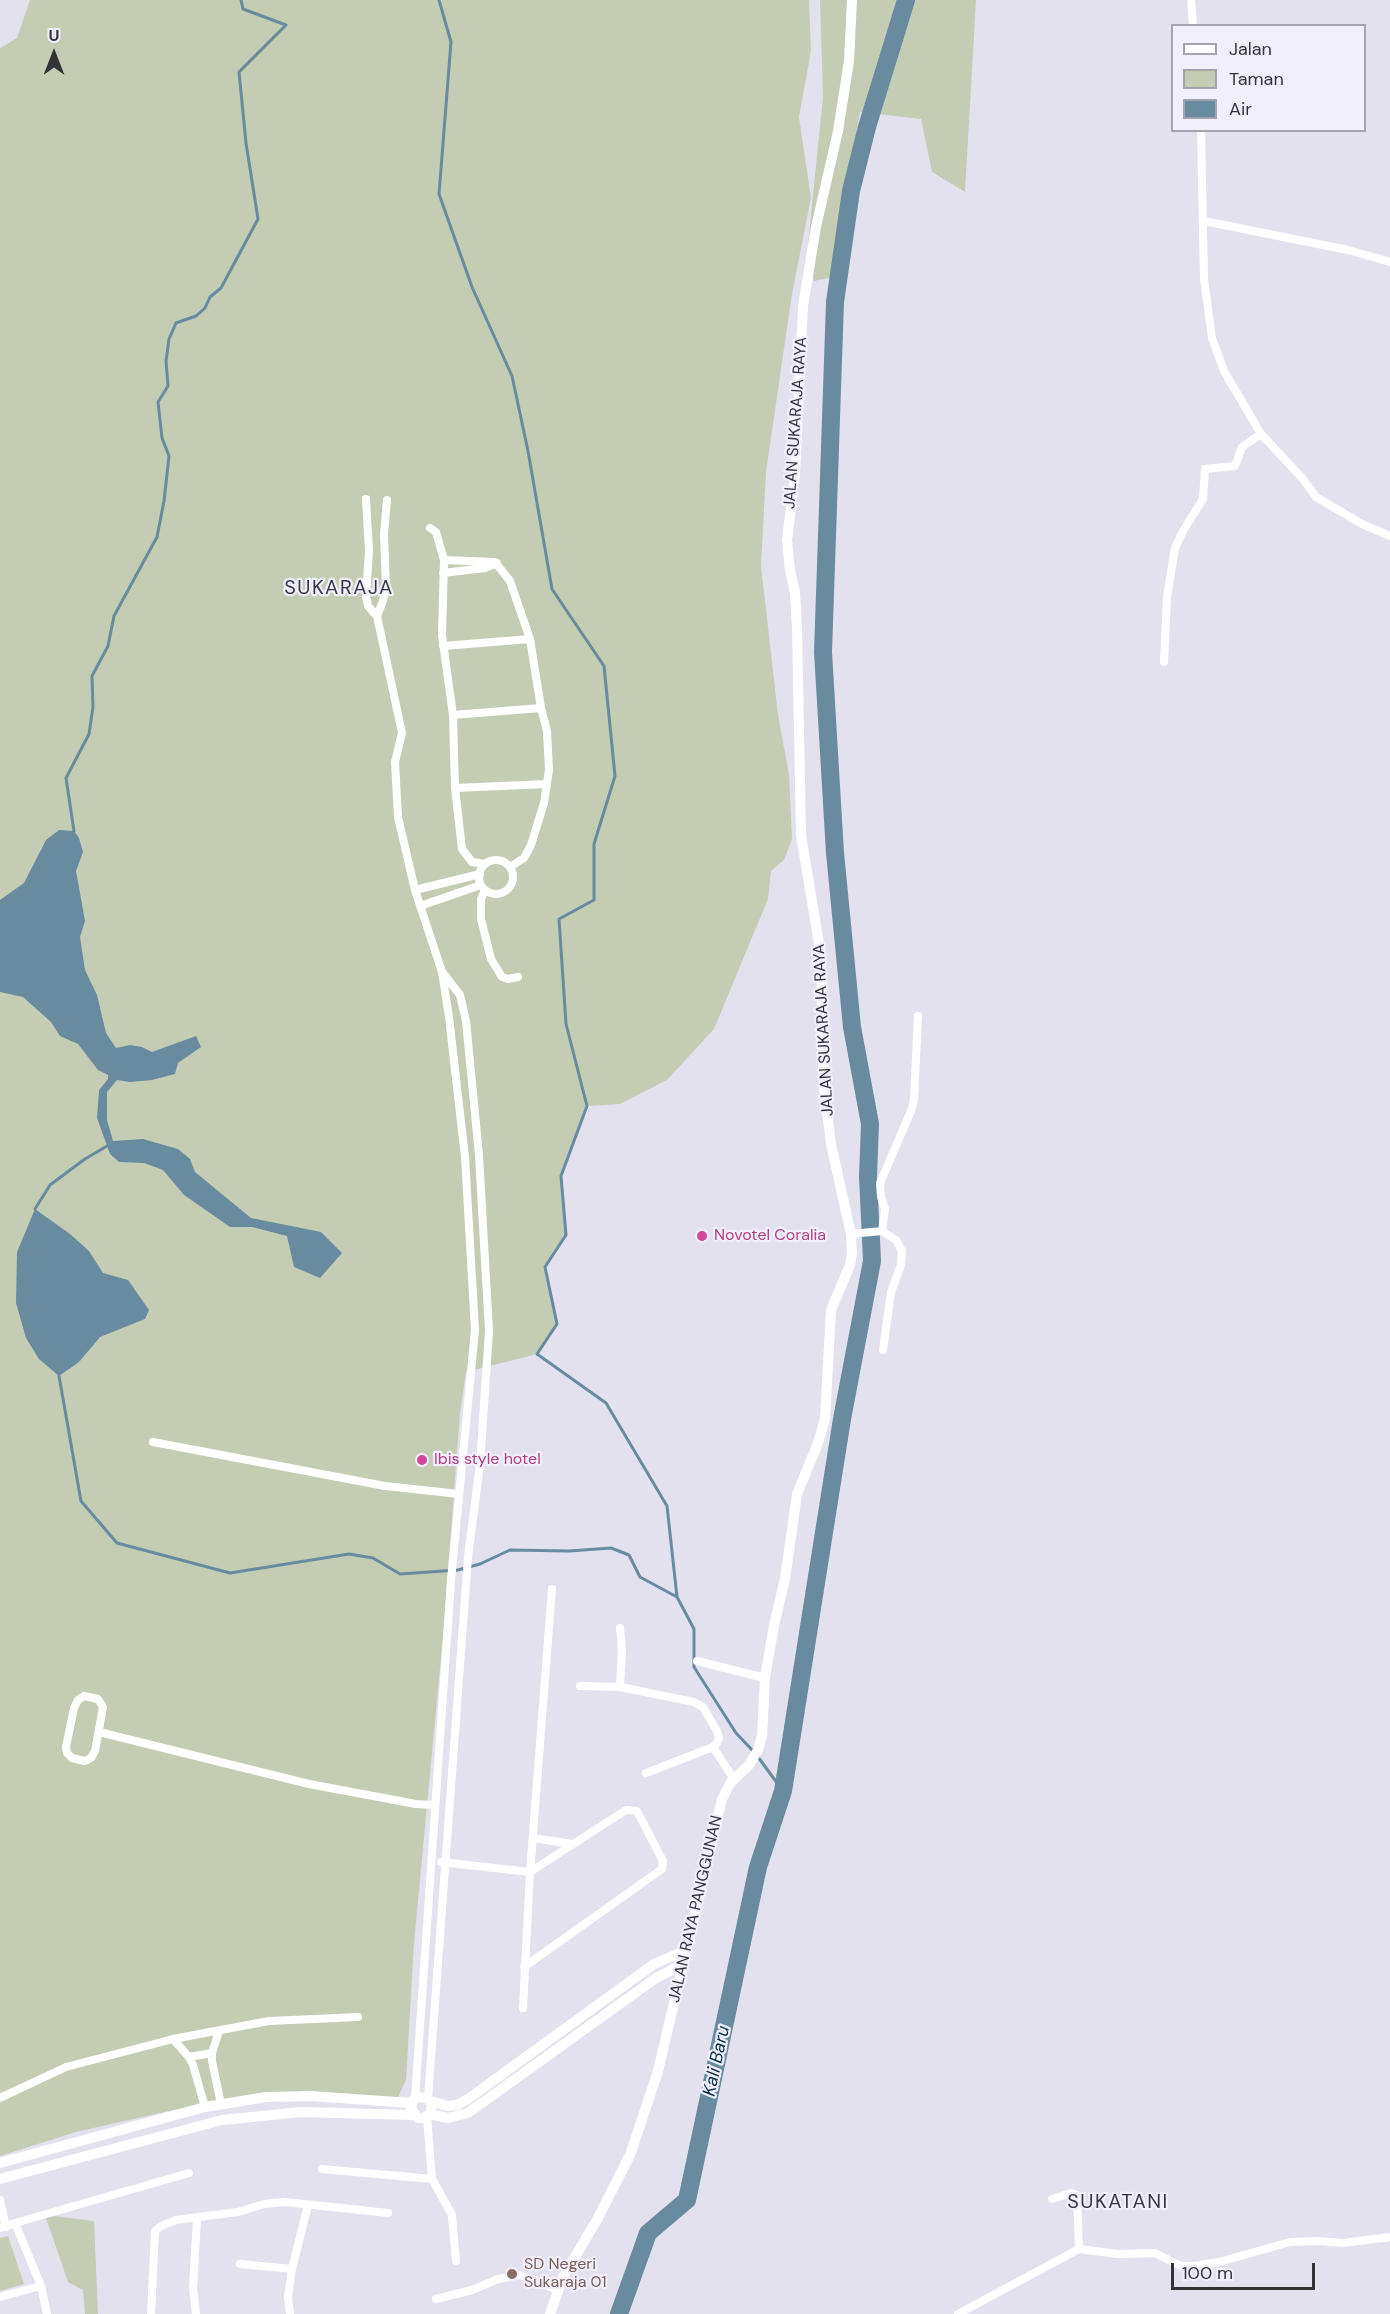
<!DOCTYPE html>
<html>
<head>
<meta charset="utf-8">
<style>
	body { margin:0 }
	#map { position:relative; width:1390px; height:2314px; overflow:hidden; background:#e4e1ef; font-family:"DM Sans",sans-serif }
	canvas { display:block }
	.legend { position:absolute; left:1171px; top:24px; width:195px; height:108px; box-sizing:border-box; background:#f1effc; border:2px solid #a5a3ad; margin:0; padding:8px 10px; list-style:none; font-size:18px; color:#333237 }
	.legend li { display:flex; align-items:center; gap:12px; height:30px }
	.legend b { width:30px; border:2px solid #a5a3ad }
	.north { position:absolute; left:24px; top:24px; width:60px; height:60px; -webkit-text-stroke:4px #f1effc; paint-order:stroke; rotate:0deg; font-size:16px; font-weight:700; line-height:24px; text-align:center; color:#333237 }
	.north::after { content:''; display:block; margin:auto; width:21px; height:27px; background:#333237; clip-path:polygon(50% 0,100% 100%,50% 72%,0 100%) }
	.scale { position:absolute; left:1171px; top:2263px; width:144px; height:27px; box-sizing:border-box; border:3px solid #333237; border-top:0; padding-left:8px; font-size:18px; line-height:21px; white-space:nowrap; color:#333237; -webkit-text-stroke:4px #f1effc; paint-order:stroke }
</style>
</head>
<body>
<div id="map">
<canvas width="1390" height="2314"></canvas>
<ul class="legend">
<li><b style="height:8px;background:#fff"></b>Jalan</li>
<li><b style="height:16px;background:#c4ccb4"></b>Taman</li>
<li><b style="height:16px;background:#698ba0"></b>Air</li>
</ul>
<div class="north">U</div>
<div class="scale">100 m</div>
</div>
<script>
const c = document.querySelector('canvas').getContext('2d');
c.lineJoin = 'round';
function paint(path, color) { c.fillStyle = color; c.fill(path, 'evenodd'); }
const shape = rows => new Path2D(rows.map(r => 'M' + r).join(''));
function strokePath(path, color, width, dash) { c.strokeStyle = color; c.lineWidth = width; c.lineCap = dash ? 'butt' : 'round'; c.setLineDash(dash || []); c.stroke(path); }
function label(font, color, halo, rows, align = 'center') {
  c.font = font + ' "DM Sans",sans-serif'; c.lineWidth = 4.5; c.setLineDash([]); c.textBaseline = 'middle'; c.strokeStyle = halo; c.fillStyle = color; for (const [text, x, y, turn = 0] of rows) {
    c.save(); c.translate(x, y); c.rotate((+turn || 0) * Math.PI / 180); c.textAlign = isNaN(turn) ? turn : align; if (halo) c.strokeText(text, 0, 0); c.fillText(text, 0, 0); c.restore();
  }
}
paint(shape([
	[30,0,809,0,811,51,799,117,811,198,792,294,766,472,761,566,778,715,789,774,792,839,784,860,771,871,768,899,714,1029,667,1080,620,1104,587,1106,561,1176,566,1235,545,1267,557,1324,537,1354,466,1372,460,1413,443,1637,414,1943,406,2080,398,2097,251,2099,173,2110,76,2132,0,2156,0,48,17,38],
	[820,0,976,0,965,192,932,172,921,119,860,112,833,277,814,281,808,244,823,97],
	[45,2215,94,2221,98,2314,85,2314,83,2290,68,2282],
	[8,2236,24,2284,0,2291,0,2238]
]), '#c4ccb4');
paint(shape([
	[59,830,74,831,79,838,83,852,76,871,85,921,80,937,85,970,97,995,106,1033,116,1048,130,1045,142,1047,152,1052,196,1036,201,1047,178,1063,175,1074,152,1080,130,1082,117,1080,107,1092,107,1120,113,1141,143,1139,178,1149,190,1159,195,1172,251,1218,321,1232,342,1253,320,1278,294,1267,287,1236,252,1227,230,1227,184,1195,163,1170,144,1163,119,1162,110,1154,97,1118,99,1090,108,1079,108,1075,98,1070,78,1044,60,1036,51,1022,23,997,0,992,0,900,24,883,46,840],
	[35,1209,70,1234,89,1251,103,1273,128,1280,149,1310,145,1319,100,1337,79,1362,59,1376,39,1359,26,1338,16,1303,17,1252]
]), '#698ba0');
strokePath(shape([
	[439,0,451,42,439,194,472,287,512,376,528,451,552,589,604,666,615,776,594,844,594,900,559,919,566,1024,587,1106,561,1176,566,1235,545,1267,557,1324,537,1354,606,1403,667,1506,677,1597],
	[74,831,66,778,89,734,93,707,92,676,108,646,114,616,157,537,164,501,169,456,162,438,158,402,168,386,166,361,169,339,176,323,196,316,205,308,210,297,221,288,258,219,246,143,239,72,286,25,243,9,241,0],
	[35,1209,50,1185,85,1159,107,1146],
	[59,1376,81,1501,117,1543,230,1573,349,1554,373,1558,400,1574,458,1570,480,1564,510,1550,569,1551,611,1548,629,1555,640,1577,677,1597,694,1629,694,1667,736,1733,754,1752],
	[758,1757,783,1791]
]), '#698ba0', 3);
strokePath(shape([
	[619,2314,648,2233,687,2200,758,1867,783,1791,842,1419,872,1261,868,1176,870,1124,852,1027,835,853,823,652,835,302,851,191,867,127,906,0]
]), '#698ba0', 18);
strokePath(shape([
	[1191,0,1193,26],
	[1201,130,1204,279,1212,338,1224,371,1261,434,1303,479,1316,497,1362,524,1390,536],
	[1204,221,1348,250,1390,262],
	[366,499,369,551,366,596,368,606,377,616],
	[387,500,384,534,386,588,383,601,377,616,402,733,395,762,398,817,415,890,442,972,449,1017,465,1157,475,1330,451,1580,415,2098],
	[430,528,436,532,444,560,442,635,453,715,455,788,462,849,472,862,485,864],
	[444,560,495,562,510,581,530,639,541,708,547,731,549,770,544,803,531,845,524,858,510,867],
	[443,573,485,568,497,563],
	[443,646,530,639],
	[1164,662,1167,597,1175,548,1183,531,1203,499,1205,469,1235,466,1242,447,1261,434],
	[453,715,541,708],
	[455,788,547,784],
	'479 877a17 17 0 1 1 34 0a17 17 0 1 1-34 0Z',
	[415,890,480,874],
	[485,890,481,899,481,919,491,959,502,977,508,979,518,977],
	[420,906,481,885],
	[882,1231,885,1209,881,1197,880,1183,911,1111,914,1100,918,1016],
	[851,1234,882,1231,896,1240,902,1251,901,1265,891,1292,883,1350],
	[153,1442,385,1486,459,1494],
	[620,1628,622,1649,620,1687],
	[697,1661,765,1678],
	[580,1686,620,1687,694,1702,703,1707,717,1731,719,1738,717,1743,713,1747,646,1773],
	[84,1696,98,1699,103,1707,95,1751,91,1758,85,1761,72,1758,67,1753,66,1747,74,1708,78,1700,84,1696],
	[99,1732,309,1784,416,1804,434,1805],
	[713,1747,734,1779],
	[533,1838,572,1844],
	[441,1862,530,1872,626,1810,637,1811,663,1861,662,1869,524,1967],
	[523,2008,530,1872,552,1589],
	[219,2031,212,2053,212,2061,221,2104],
	[173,2039,189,2057,193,2065,205,2107],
	[189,2057,212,2053],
	[0,2098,66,2067,173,2039,269,2021,358,2017],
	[428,2098,468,1557,480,1464,489,1331,479,1155,466,1021,460,995,443,973],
	[427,2117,432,2179,452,2215,456,2261],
	[322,2169,432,2179],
	[1052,2199,1071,2193,1077,2195,1079,2249],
	[0,2200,6,2227],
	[15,2223,189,2173],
	[0,2228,15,2223,41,2286,47,2314],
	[240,2264,292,2269],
	[0,2297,41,2286],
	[436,2299,472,2290,498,2279,519,2275,535,2280,557,2290],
	[151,2314,155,2231,161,2226,176,2220,238,2212,264,2204,285,2202,388,2213],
	[196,2314,193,2288,197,2219],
	[290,2314,288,2297,292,2269,308,2205],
	[958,2314,1079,2249,1118,2254,1155,2253,1181,2266,1195,2266,1219,2262,1290,2242,1318,2241,1343,2243,1390,2237]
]), '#fff', 8);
strokePath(shape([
	[431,2101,447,2106,457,2105,468,2099,654,1964,687,1950],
	[430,2114,432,2105,428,2098,418,2097,413,2100,411,2109,418,2118,423,2118,430,2114,448,2118,468,2113,656,1978,683,1964],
	[0,2163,205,2107,266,2097,311,2096,411,2103],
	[0,2179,222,2120,301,2112,414,2115],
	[550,2314,563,2277,598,2218,630,2155,658,2071,722,1799,731,1782,749,1765,758,1750,762,1736,765,1678,774,1625,785,1579,797,1494,818,1443,825,1419,831,1310,850,1265,852,1253,851,1234,831,1144,824,1088,821,956,801,835,797,628,795,593,790,570,787,540,795,474,803,306,816,227,838,131,849,61,852,0]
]), '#fff', 10);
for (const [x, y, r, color] of [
	[702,1236,6,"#d1479c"],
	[422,1460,6,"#d1479c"],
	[512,2274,6,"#8d6e63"]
]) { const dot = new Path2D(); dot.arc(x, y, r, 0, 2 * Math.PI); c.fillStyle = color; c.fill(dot); strokePath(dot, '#f1effc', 2); }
label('16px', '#333237', '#f1effc', [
	["JALAN SUKARAJA RAYA",796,423,-86],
	["JALAN SUKARAJA RAYA",824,1030,-93],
	["JALAN RAYA PANGGUNAN",696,1909,-77]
]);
label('16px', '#b23c85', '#f1effc', [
	["Novotel Coralia",714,1236],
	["Ibis style hotel",434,1460]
], 'left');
label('16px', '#785e54', '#f1effc', [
	["SD Negeri",524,2265],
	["Sukaraja 01",524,2283]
], 'left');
label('italic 18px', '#002f47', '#f1effc', [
	["Kali Baru",717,2061,-78]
]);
c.letterSpacing = '1.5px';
label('20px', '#383640', '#f1effc', [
	["SUKARAJA",339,589],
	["SUKATANI",1118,2203]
]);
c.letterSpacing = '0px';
</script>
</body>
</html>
